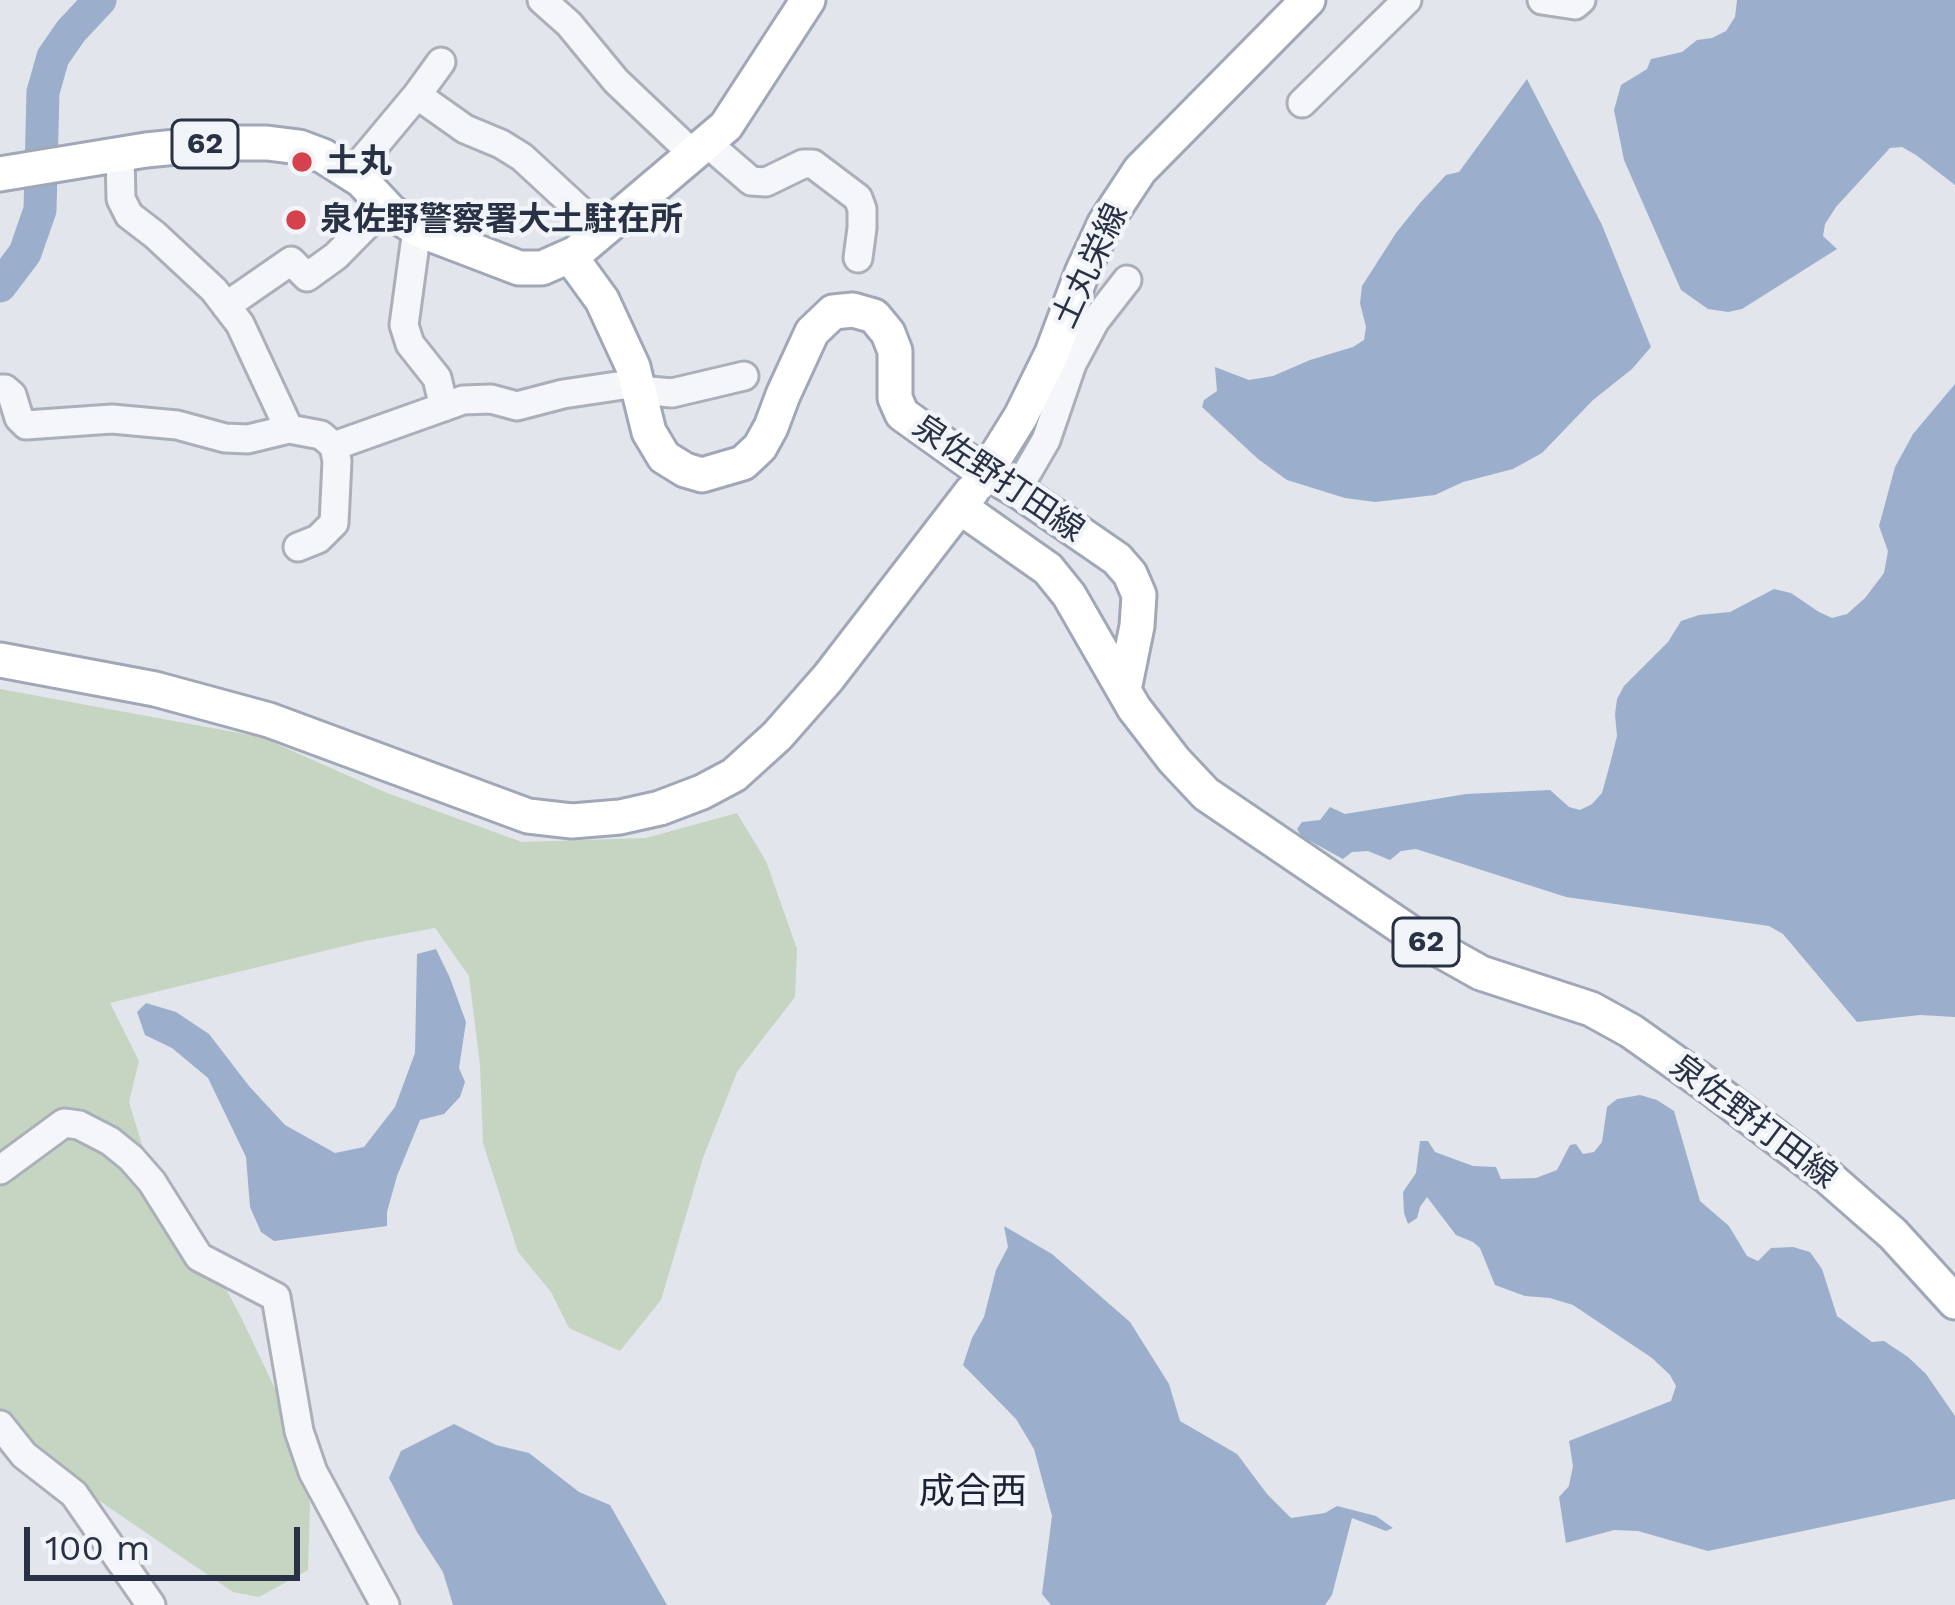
<!DOCTYPE html>
<html>
<head>
<meta charset="utf-8">
<style>
	body { margin:0 }
	#map { position:relative; width:1955px; height:1605px; overflow:hidden; background:#e2e5eb; font-family:"Work Sans",sans-serif }
	canvas { display:block }
	.scale { position:absolute; left:24px; top:1527px; width:276px; height:54px; box-sizing:border-box; border:6px solid #293144; border-top:0; padding-left:15px; font-size:36px; line-height:42px; white-space:nowrap; color:#293144; -webkit-text-stroke:9px #f1f4f8; paint-order:stroke }
</style>
</head>
<body>
<div id="map">
<canvas width="1955" height="1605"></canvas>
<div class="scale">100 m</div>
</div>
<script>
const c = document.querySelector('canvas').getContext('2d');
c.lineJoin = 'round';
function paint(path, color) { c.fillStyle = color; c.fill(path, 'evenodd'); }
const shape = rows => new Path2D(rows.map(r => 'M' + r).join(''));
function strokePath(path, color, width, dash) { c.strokeStyle = color; c.lineWidth = width; c.lineCap = dash ? 'butt' : 'round'; c.setLineDash(dash || []); c.stroke(path); }
function label(font, color, halo, rows, align = 'center') {
  c.font = font + ' "Work Sans","Noto Sans JP",sans-serif'; c.lineWidth = 9; c.setLineDash([]); c.textBaseline = 'middle'; c.strokeStyle = halo; c.fillStyle = color; for (const [text, x, y, turn = 0] of rows) {
    c.save(); c.translate(x, y); c.rotate((+turn || 0) * Math.PI / 180); c.textAlign = isNaN(turn) ? turn : align; if (halo) c.strokeText(text, 0, 0); c.fillText(text, 0, 0); c.restore();
  }
}
paint(shape([
	[0,689,261,737,387,793,522,842,646,838,737,813,766,861,797,949,795,997,737,1072,703,1158,661,1300,620,1351,569,1328,551,1292,518,1252,483,1143,480,1065,469,976,435,928,365,941,110,1003,139,1061,129,1102,148,1164,186,1214,242,1319,292,1425,310,1504,308,1570,259,1597,233,1592,0,1433]
]), '#c6d5c2');
paint(shape([
	[1737,0,1955,0,1955,185,1916,155,1902,147,1890,148,1836,207,1825,224,1823,236,1837,249,1742,309,1728,312,1708,309,1681,290,1624,160,1614,110,1621,85,1647,69,1651,59,1682,52,1697,40,1712,38,1726,31,1735,17],
	[1527,79,1602,225,1651,347,1632,369,1593,400,1542,453,1513,469,1463,482,1435,495,1375,502,1345,498,1287,480,1258,459,1202,407,1204,400,1217,391,1215,367,1249,380,1273,376,1310,360,1353,347,1364,340,1366,327,1360,303,1362,286,1396,233,1420,203,1446,175,1459,172],
	[1955,384,1955,1017,1920,1015,1857,1022,1783,934,1769,926,1566,897,1416,849,1401,851,1390,860,1368,851,1352,852,1343,859,1301,836,1297,829,1302,822,1320,820,1330,807,1345,814,1466,794,1550,790,1569,807,1580,810,1592,804,1602,793,1610,764,1617,736,1615,714,1617,699,1624,686,1668,642,1681,621,1699,615,1730,612,1774,589,1791,593,1819,612,1832,618,1847,614,1865,598,1884,573,1888,551,1879,526,1895,467,1913,434],
	[436,949,450,978,466,1022,459,1068,465,1082,460,1097,444,1114,420,1120,397,1176,387,1212,387,1226,274,1241,261,1232,250,1207,246,1157,208,1078,172,1048,145,1035,137,1012,146,1003,176,1012,209,1034,249,1086,285,1125,335,1153,364,1147,395,1107,415,1053,417,954],
	[1640,1095,1657,1100,1674,1111,1700,1201,1729,1226,1747,1256,1758,1261,1771,1248,1793,1247,1810,1252,1822,1269,1837,1316,1872,1342,1884,1341,1908,1357,1926,1374,1955,1416,1955,1499,1708,1551,1638,1531,1614,1530,1566,1543,1559,1497,1569,1486,1573,1466,1569,1441,1671,1401,1676,1386,1670,1375,1652,1358,1573,1305,1550,1298,1525,1296,1495,1285,1480,1248,1473,1242,1456,1235,1427,1197,1420,1207,1417,1218,1408,1224,1404,1213,1403,1192,1416,1173,1420,1141,1428,1141,1435,1152,1473,1166,1496,1167,1501,1179,1536,1178,1557,1170,1570,1145,1576,1144,1583,1154,1594,1152,1602,1142,1607,1107,1617,1099],
	[1004,1226,1052,1254,1130,1322,1169,1384,1180,1421,1237,1454,1267,1494,1291,1518,1325,1513,1337,1506,1376,1516,1393,1528,1386,1531,1352,1518,1332,1595,1325,1605,1051,1605,1042,1594,1052,1516,1034,1449,1016,1419,963,1365,972,1338,984,1317,996,1270,1008,1247],
	[454,1424,496,1445,529,1453,579,1492,610,1505,667,1605,453,1605,443,1572,417,1532,389,1478,401,1451]
]), '#9bafcc');
strokePath(shape([
	[0,286,25,253,40,210,43,92,53,57,71,31,100,0]
]), '#9bafcc', 33);
const minor = shape([
	[542,0,569,24,616,81,694,155],
	[1542,0,1575,5,1581,0],
	[417,95,465,129,501,144,522,157,602,231],
	[1302,103,1407,0],
	[707,143,751,181,766,182,803,164,813,164,858,198,862,209,862,228,858,258],
	[120,154,121,199,129,215,155,235,214,290,240,324,289,429],
	[351,174,417,95,441,62],
	[417,229,404,325,410,344,437,378,444,407],
	[226,306,291,261,307,277,336,256,385,206],
	[0,389,5,389,12,395,19,418,26,425,112,419,177,425,225,438,248,439,289,429,321,435,334,446,337,461,334,523,318,539,298,547],
	[639,390,672,393,744,376],
	[334,446,463,400,491,399,517,406,563,394,637,383],
	[1017,490,1046,440,1072,364,1095,321,1127,280],
	[0,1170,64,1123,79,1125,110,1141,131,1158,152,1182,199,1257,276,1297,299,1431,313,1472,385,1605],
	[0,1425,24,1455,74,1494,151,1605]
]);
const major = shape([
	[0,174,146,150,217,143,267,143,299,147,323,156,361,180,391,212,417,229,519,268,542,268,576,253,726,126,808,0],
	[570,256,602,300,633,367,649,432,664,457,685,470,702,475,743,463,760,447,771,427,783,395,812,332,833,312,853,310,874,316,888,333,895,351,895,398,902,414,972,464,1017,490,1117,559,1130,574,1139,595,1137,626,1124,690],
	[993,461,1021,416,1052,353,1082,273,1105,223,1140,170,1308,0],
	[960,507,1048,569,1069,595,1134,708,1174,760,1206,794,1415,936,1481,973,1591,1009,1631,1031,1710,1087,1828,1177,1893,1234,1955,1302],
	[0,660,155,689,269,720,528,816,572,821,620,817,660,808,702,792,734,775,777,736,828,678,972,491]
]);
strokePath(minor, '#aaafb9', 33);
strokePath(major, '#a0a8b7', 39);
strokePath(minor, '#f5f6f9', 27);
strokePath(major, '#fff', 33);
const majorBridge = shape([
	[978,484,993,461]
]);
strokePath(majorBridge, '#a0a8b7', 39, []);
strokePath(majorBridge, '#fff', 33);
for (const [x, y, r, color] of [
	[302,162,12,"#d5424d"],
	[296,220,12,"#d5424d"]
]) { const dot = new Path2D(); dot.arc(x, y, r, 0, 2 * Math.PI); c.fillStyle = color; c.fill(dot); strokePath(dot, '#f1f4f8', 4.5); }
for (const [x, y, w] of [
	[205,144,66],
	[1426,942,66]
]) { const box = new Path2D(); box.roundRect(x - w / 2, y - 24, w, 48, 9); c.fillStyle = '#f1f4f8'; c.fill(box); strokePath(box, '#293144', 3); }
label('bold 30px', '#293144', null, [
	["62",205,144],
	["62",1426,942]
]);
label('bold 33px', '#293144', '#f1f4f8', [
	["土丸",326,162],
	["泉佐野警察署大土駐在所",320,220]
], 'left');
label('33px', '#293144', '#f1f4f8', [
	["土丸栄線",1091,266,-65],
	["泉佐野打田線",998,479,34],
	["泉佐野打田線",1753,1122,37]
]);
label('36px', '#1b2234', '#f1f4f8', [
	["成合西",973,1492]
]);
</script>
</body>
</html>
